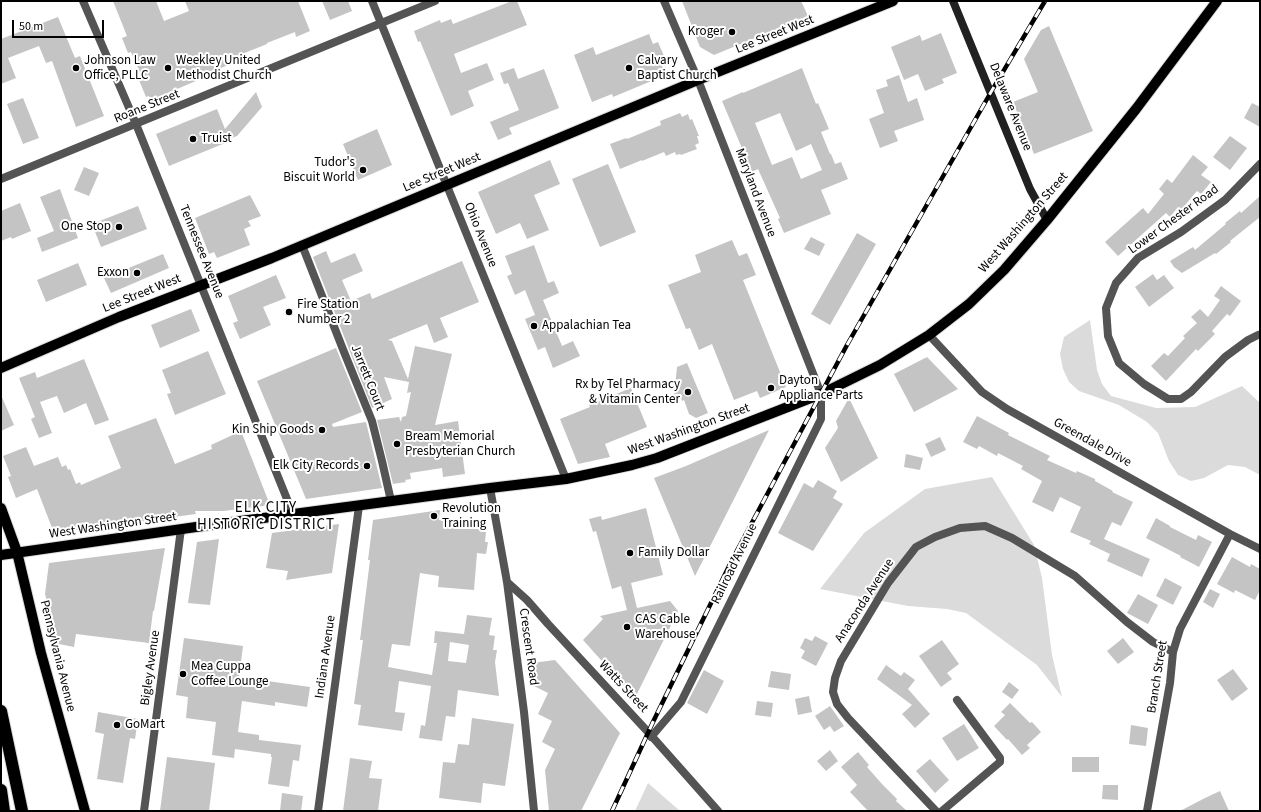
<!DOCTYPE html>
<html>
<head>
<meta charset="utf-8">
<style>
	body { margin:0 }
	#map { position:relative; width:1261px; height:812px; overflow:hidden; background:#fff; font-family:"Source Sans 3",sans-serif }
	canvas { display:block }
	.frame { position:absolute; inset:0; border:2px solid #000; pointer-events:none }
	.scale { position:absolute; left:12px; top:20px; width:92px; height:18px; box-sizing:border-box; border:2px solid #000; border-top:0; padding-left:5px; font-size:12px; line-height:14px; white-space:nowrap; color:#000; -webkit-text-stroke:3px #fff; paint-order:stroke }
</style>
</head>
<body>
<div id="map">
<canvas width="1261" height="812"></canvas>
<div class="frame"></div>
<div class="scale">50 m</div>
</div>
<script>
const c = document.querySelector('canvas').getContext('2d');
c.lineJoin = 'round';
function paint(path, color) { c.fillStyle = color; c.fill(path, 'evenodd'); }
const shape = rows => new Path2D(rows.map(r => 'M' + r).join(''));
function strokePath(path, color, width, dash) { c.strokeStyle = color; c.lineWidth = width; c.lineCap = dash ? 'butt' : 'round'; c.setLineDash(dash || []); c.stroke(path); }
function label(font, color, halo, rows, align = 'center') {
  c.font = font + ' "Source Sans 3",sans-serif'; c.lineWidth = 4; c.setLineDash([]); c.textBaseline = 'middle'; c.strokeStyle = halo; c.fillStyle = color; for (const [text, x, y, turn = 0] of rows) {
    c.save(); c.translate(x, y); c.rotate((+turn || 0) * Math.PI / 180); c.textAlign = isNaN(turn) ? turn : align; if (halo) c.strokeText(text, 0, 0); c.fillText(text, 0, 0); c.restore();
  }
}
paint(shape([
	[1090,320,1097,370,1102,384,1111,396,1156,408,1195,407,1242,386,1260,403,1260,475,1245,467,1228,465,1204,478,1191,481,1178,475,1169,461,1158,433,1147,422,1119,405,1079,391,1069,382,1063,369,1060,354,1064,337],
	[992,477,1034,545,1042,578,1052,655,1062,697,1037,665,966,613,947,609,908,606,820,589,864,533,925,489],
	[648,783,680,811,635,811]
]), '#dbdbdb');
paint(shape([
	[113,1,156,1,164,21,189,11,185,1,298,1,310,31,296,37,295,32,267,43,267,44,237,56,238,59,227,64,228,65,202,76,203,78,151,100,149,96,146,97,139,80,143,79,131,52,128,53,122,38,127,36],
	[322,1,348,1,352,11,330,20],
	[512,1,517,1,527,25,454,54,461,73,487,63,494,80,468,91,474,106,451,116,420,41,418,42,414,31,440,20,441,23,451,19,453,24],
	[682,1,801,1,808,16,714,55,700,47],
	[58,17,75,58,80,56,104,116,76,127,52,61,46,63,39,46,8,58,16,78,1,84,1,39],
	[1049,26,1093,131,1034,154,1013,102,1038,92,1024,59,1041,30],
	[941,33,957,73,942,79,944,83,925,91,918,74,904,80,891,47,920,35,922,41],
	[649,34,653,44,658,42,667,63,662,66,666,75,613,97,612,94,592,102,574,55,593,47,596,55],
	[514,68,518,79,544,69,559,108,509,128,512,134,498,140,490,122,519,110,508,83,504,84,500,73],
	[802,68,816,104,818,103,829,129,821,132,830,154,831,154,835,164,841,162,848,179,821,190,831,214,784,233,778,219,780,218,758,169,752,172,722,101,743,92,743,93],
	[780,113,796,151,811,144,822,170,801,179,792,157,772,165,755,123],
	[899,75,908,102,917,98,924,120,894,131,898,141,880,148,869,119,884,113,876,90,888,86,886,80],
	[256,92,262,107,237,136,229,139,230,141,169,166,156,134,217,109,225,129],
	[23,98,39,138,23,144,7,104],
	[1252,103,1260,107,1260,127,1244,118],
	[680,113,682,117,688,114,690,120,692,119,699,136,697,136,699,143,695,145,697,149,681,155,680,154,676,155,675,152,666,156,664,152,642,161,642,160,620,169,610,144,626,138,627,139,661,125,660,121],
	[377,129,392,165,358,180,343,144],
	[1230,136,1247,148,1230,170,1213,157],
	[1193,155,1208,167,1201,175,1211,182,1201,194,1197,191,1181,210,1178,207,1170,217,1166,213,1118,256,1105,242,1143,208,1148,214,1164,194,1159,189,1167,179,1172,183],
	[550,160,560,184,534,195,549,230,527,239,520,223,496,234,478,192],
	[608,164,636,232,600,247,572,179],
	[84,167,99,173,89,196,74,190],
	[60,189,78,238,42,252,37,238,54,231,40,197],
	[250,195,261,216,248,221,251,226,244,229,250,245,217,258,214,252,209,254,195,218],
	[1260,196,1260,217,1230,241,1231,242,1216,254,1215,253,1182,273,1174,267,1170,261,1193,247,1195,250,1226,224,1225,223,1240,211,1241,213],
	[20,203,31,231,12,239,11,237,1,241,1,211],
	[138,206,147,229,101,247,92,224],
	[857,233,876,244,830,325,811,314],
	[811,237,825,244,819,256,804,249],
	[732,240,739,256,747,253,756,275,743,280,786,387,760,398,757,391,734,400,712,344,699,350,690,328,686,329,668,285,701,272,695,255],
	[534,245,548,283,554,281,559,293,543,300,562,346,573,341,580,356,553,368,545,347,538,350,525,319,535,315,525,290,515,295,507,276,512,274,505,256],
	[326,251,331,263,355,253,363,271,342,280,351,301,370,293,372,299,462,261,479,302,440,318,448,337,434,343,427,324,388,340,392,341,408,379,415,346,452,354,435,425,458,421,465,474,443,477,442,468,410,473,411,479,405,480,406,482,393,484,377,420,399,417,401,422,402,417,406,416,411,392,407,393,409,382,384,377,392,399,372,408,313,257],
	[163,254,169,268,111,293,104,278],
	[78,263,87,285,46,302,37,280],
	[1153,274,1157,280,1164,275,1174,288,1149,307,1135,287],
	[276,275,286,298,263,307,271,325,240,339,233,323,238,321,228,296],
	[1221,286,1241,301,1230,316,1227,314,1212,331,1215,334,1198,351,1196,349,1166,381,1151,366,1164,353,1168,356,1185,338,1183,336,1197,323,1191,317,1200,309,1208,317,1220,300,1214,296],
	[191,309,200,331,160,348,151,325],
	[336,348,362,412,332,424,333,427,366,422,382,488,306,499,257,381],
	[208,351,226,394,175,415,167,394,171,393,162,370],
	[927,357,958,389,914,412,894,374],
	[84,359,109,420,95,425,86,403,64,413,57,396,40,402,52,433,39,438,31,419,35,417,19,378,35,372,37,378],
	[687,363,708,413,696,418,689,414,684,400,682,401,680,395,674,398,677,367],
	[631,388,647,427,605,444,610,457,578,464,560,419,590,407,589,405],
	[1,395,14,425,1,431],
	[849,398,878,458,841,482,825,448,838,428,836,421],
	[977,416,1009,433,1008,435,1050,456,1047,460,1076,473,1077,471,1095,479,1095,481,1113,491,1112,492,1133,502,1121,526,1112,522,1104,539,1150,559,1142,577,1107,561,1110,554,1089,544,1091,541,1070,532,1081,507,1060,497,1053,512,1032,502,1042,481,1021,469,1023,466,998,453,997,456,979,446,977,449,963,442],
	[156,418,175,464,212,449,211,445,241,431,270,505,224,511,195,511,196,514,54,533,37,489,16,498,8,477,11,476,3,456,26,447,34,466,58,457,62,467,66,465,68,470,70,469,76,484,80,482,81,485,121,468,108,436],
	[769,430,695,576,654,478,686,466],
	[940,437,946,450,931,457,925,444],
	[906,454,923,458,920,470,904,467],
	[818,480,837,491,833,498,843,504,813,551,778,533,804,483,813,488],
	[646,508,663,575,631,583,637,608,670,601,678,611,635,698,583,640,603,619,600,616,627,610,621,586,612,589,596,531,593,532,589,519,601,516,602,520],
	[440,510,439,520,481,524,480,531,486,532,485,542,488,542,486,554,477,553,474,590,438,587,439,576,420,573,410,646,392,644,388,667,432,675,437,643,434,643,435,631,464,634,467,615,492,618,489,635,495,636,493,650,497,650,495,662,499,696,458,690,455,717,446,716,442,741,419,738,421,725,425,726,431,686,399,681,395,712,405,713,402,731,358,725,361,705,354,704,363,640,360,640,370,560,368,560,373,520],
	[450,642,469,645,466,663,448,661],
	[1156,518,1170,526,1170,527,1196,540,1198,535,1212,542,1199,567,1180,557,1181,556,1146,538],
	[339,524,332,573,286,580,288,571,266,568,272,533],
	[219,539,210,605,188,603,197,542],
	[165,548,154,611,153,611,149,643,76,634,74,647,59,644,45,594,49,563],
	[1232,557,1250,567,1251,564,1260,569,1260,590,1255,600,1235,590,1234,593,1217,584],
	[1165,578,1182,587,1173,605,1156,596],
	[1210,589,1220,594,1213,608,1203,602],
	[1138,594,1158,605,1148,624,1127,613],
	[815,636,828,643,816,666,801,658,805,651,800,648,805,638,812,641],
	[184,638,243,646,239,677,310,687,307,707,275,702,275,706,242,701,238,732,259,735,259,740,301,745,299,761,293,760,289,787,268,784,272,757,271,757,271,754,235,749,234,758,212,755,216,722,186,718,188,697,176,695],
	[1123,638,1134,652,1118,664,1107,651],
	[942,640,959,664,947,673,952,679,941,687,919,656],
	[555,660,620,733,581,811,549,811,545,770,555,749,542,742,552,721,538,714,548,693,534,686,532,663],
	[886,665,901,676,904,672,915,680,908,689,930,714,915,728,902,714,912,705,877,679],
	[1233,669,1248,689,1232,701,1217,680],
	[704,670,724,681,707,714,687,703],
	[771,671,791,674,789,690,768,687],
	[1009,682,1019,690,1012,699,1002,692],
	[809,696,812,712,798,715,795,699],
	[757,701,773,703,771,717,755,715],
	[1010,703,1030,723,1032,722,1041,732,1027,745,1030,748,1022,755,1008,739,1007,740,994,726,1005,715,1001,712],
	[830,706,844,726,834,732,830,726,824,730,815,716],
	[98,712,138,719,135,739,130,738,123,783,97,779,104,734,95,732],
	[472,718,514,724,505,786,483,783,481,803,439,798,443,762,455,763,458,744,469,745],
	[964,724,979,748,957,761,942,738],
	[1131,725,1148,728,1146,746,1129,744],
	[830,750,838,761,826,771,817,761],
	[858,752,869,765,867,767,882,784,897,799,896,801,907,811,868,811,850,792,857,785,841,767],
	[167,757,215,763,209,811,160,811],
	[1072,757,1099,757,1099,772,1072,772],
	[350,758,372,761,369,778,382,779,378,811,343,811],
	[930,759,949,780,935,793,916,771],
	[1103,785,1118,785,1118,800,1102,799],
	[1220,791,1229,811,1180,811,1205,798],
	[282,793,303,796,301,811,280,811]
]), '#c4c4c4');
const primary = shape([
	[1,368,119,317,272,258,698,80,893,1],
	[1,508,17,552,41,653,85,811],
	[1,555,203,526,490,488,566,479,632,465,657,458,821,394,880,365,929,335,969,304,1004,270,1047,220,1136,109,1217,1]
]);
const motorway = shape([
	[1,711,22,811],
	[1,790,4,811]
]);
strokePath(primary, '#dbdbdb', 12);
strokePath(motorway, '#dbdbdb', 14);
strokePath(shape([
	[372,1,566,479],
	[1,179,435,1],
	[302,245,344,352,372,421,382,461,391,501],
	[929,335,982,392,1007,409,1230,534,1260,549],
	[1258,335,1248,340,1225,357,1191,392,1181,399,1168,399,1144,384,1119,363,1108,336,1106,308,1116,283,1138,258,1181,232,1225,200,1260,164],
	[490,488,507,582,524,712,534,811],
	[507,582,527,600,548,624,648,732,718,811],
	[651,737,681,702,821,419,821,394,698,80,664,1],
	[144,811,181,529],
	[318,811,359,506],
	[936,811,848,718,837,704,833,692,835,678,841,661,888,583,916,547,935,537,960,528,985,526,1012,538,1075,576,1127,622,1153,642,1173,652],
	[942,811,1000,762,1000,758,957,700],
	[1147,811,1170,683,1173,652,1180,629,1230,534]
]), '#545454', 8);
strokePath(shape([
	[83,1,136,124,293,514]
]), '#545454', 8);
strokePath(shape([
	[953,1,1030,189,1047,220]
]), '#212121', 8);
strokePath(primary, '#000', 10);
strokePath(motorway, '#000', 12);
const rail = shape([
	[612,811,653,722,732,560,847,345,991,92,1045,1]
]);
strokePath(rail, '#000', 4.5);
strokePath(rail, '#fff', 3, [9]);
for (const [x, y, r, color] of [
	[732,32,4,"#000"],
	[76,68,4,"#000"],
	[168,68,4,"#000"],
	[629,68,4,"#000"],
	[193,139,4,"#000"],
	[363,170,4,"#000"],
	[119,227,4,"#000"],
	[137,273,4,"#000"],
	[289,312,4,"#000"],
	[534,326,4,"#000"],
	[771,388,4,"#000"],
	[688,392,4,"#000"],
	[322,430,4,"#000"],
	[397,444,4,"#000"],
	[367,466,4,"#000"],
	[434,516,4,"#000"],
	[630,553,4,"#000"],
	[627,627,4,"#000"],
	[183,674,4,"#000"],
	[117,725,4,"#000"]
]) { const dot = new Path2D(); dot.arc(x, y, r, 0, 2 * Math.PI); c.fillStyle = color; c.fill(dot); strokePath(dot, '#fff', 1.5); }
label('13px', '#000', '#fff', [
	["Kroger",724,32,"right"],
	["Johnson Law",84,61],
	["Office, PLLC",84,76],
	["Weekley United",176,61],
	["Methodist Church",176,76],
	["Calvary",637,61],
	["Baptist Church",637,76],
	["Truist",201,139],
	["Tudor's",355,163,"right"],
	["Biscuit World",355,178,"right"],
	["One Stop",111,227,"right"],
	["Exxon",129,273,"right"],
	["Fire Station",297,305],
	["Number 2",297,320],
	["Appalachian Tea",542,326],
	["Dayton",779,381],
	["Appliance Parts",779,396],
	["Rx by Tel Pharmacy",680,385,"right"],
	["& Vitamin Center",680,400,"right"],
	["Kin Ship Goods",314,430,"right"],
	["Bream Memorial",405,437],
	["Presbyterian Church",405,452],
	["Elk City Records",359,466,"right"],
	["Revolution",442,509],
	["Training",442,524],
	["Family Dollar",638,553],
	["CAS Cable",635,620],
	["Warehouse",635,635],
	["Mea Cuppa",191,667],
	["Coffee Lounge",191,682],
	["GoMart",125,725]
], 'left');
label('13px', '#000', '#fff', [
	["Lee Street West",775,35,-22],
	["Roane Street",147,107,-22],
	["Delaware Avenue",1010,107,68],
	["Lee Street West",442,173,-23],
	["Maryland Avenue",755,193,69],
	["Lower Chester Road",1174,220,-36],
	["West Washington Street",1024,223,-49],
	["Ohio Avenue",480,235,68],
	["Tennessee Avenue",201,252,68],
	["Lee Street West",142,294,-22],
	["Jarrett Court",367,378,68],
	["West Washington Street",689,430,-20],
	["Greendale Drive",1092,443,29],
	["West Washington Street",113,526,-8],
	["Railroad Avenue",735,564,-64],
	["Anaconda Avenue",865,601,-57],
	["Crescent Road",528,647,82],
	["Pennsylvania Avenue",57,656,76],
	["Indiana Avenue",326,657,-82],
	["Bigley Avenue",151,668,-82],
	["Branch Street",1158,677,-81],
	["Watts Street",623,687,47]
]);
c.letterSpacing = '1px';
label('15px', '#000', '#fff', [
	["ELK CITY",266,509],
	["HISTORIC DISTRICT",266,526]
]);
c.letterSpacing = '0px';
</script>
</body>
</html>
